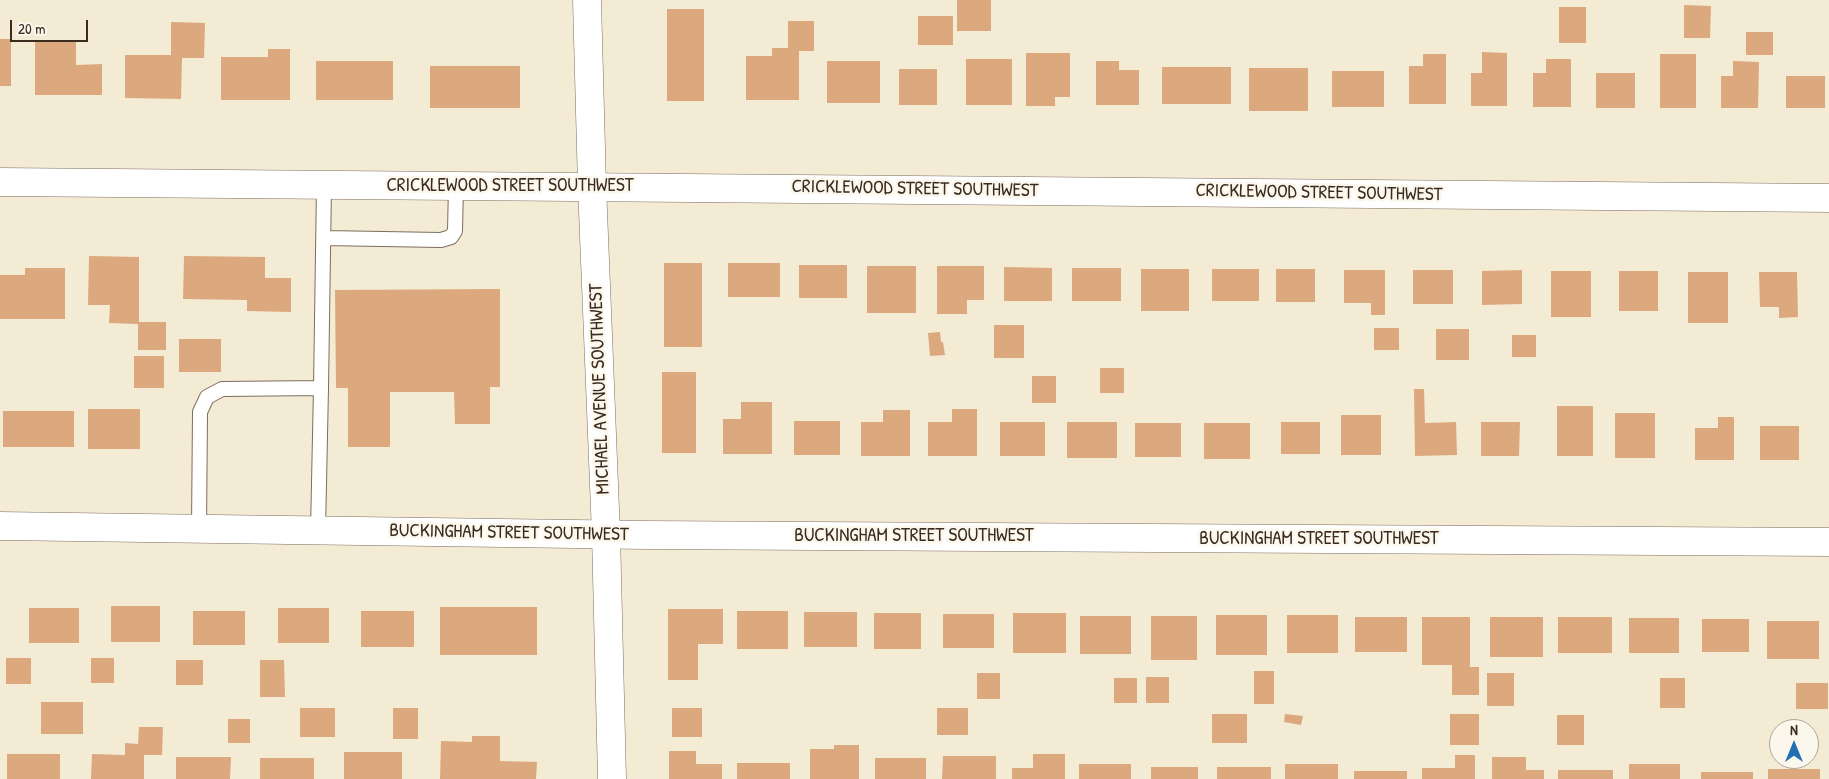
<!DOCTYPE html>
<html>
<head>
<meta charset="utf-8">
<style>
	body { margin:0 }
	#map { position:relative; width:1829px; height:779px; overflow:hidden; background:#f4ebd5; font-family:"Patrick Hand",sans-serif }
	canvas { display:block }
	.north { position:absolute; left:1769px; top:719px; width:50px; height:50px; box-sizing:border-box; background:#fbf7ec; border:1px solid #aea59a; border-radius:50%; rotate:0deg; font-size:14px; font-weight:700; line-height:20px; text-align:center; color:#3b2a1e }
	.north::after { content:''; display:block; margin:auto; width:18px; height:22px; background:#1f6fb2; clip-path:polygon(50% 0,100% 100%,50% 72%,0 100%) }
	.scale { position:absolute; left:10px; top:20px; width:78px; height:22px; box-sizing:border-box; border:2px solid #3b2a1e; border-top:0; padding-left:6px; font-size:15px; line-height:18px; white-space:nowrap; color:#3b2a1e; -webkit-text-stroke:4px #fbf7ec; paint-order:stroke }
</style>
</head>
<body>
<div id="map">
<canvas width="1829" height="779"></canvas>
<div class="north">N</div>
<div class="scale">20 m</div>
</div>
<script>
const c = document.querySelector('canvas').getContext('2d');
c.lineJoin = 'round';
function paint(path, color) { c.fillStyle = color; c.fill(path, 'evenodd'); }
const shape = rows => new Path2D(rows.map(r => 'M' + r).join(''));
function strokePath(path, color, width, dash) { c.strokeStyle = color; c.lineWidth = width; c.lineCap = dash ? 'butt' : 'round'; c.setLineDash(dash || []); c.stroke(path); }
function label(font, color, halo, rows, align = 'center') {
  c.font = font + ' "Patrick Hand",sans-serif'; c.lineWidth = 5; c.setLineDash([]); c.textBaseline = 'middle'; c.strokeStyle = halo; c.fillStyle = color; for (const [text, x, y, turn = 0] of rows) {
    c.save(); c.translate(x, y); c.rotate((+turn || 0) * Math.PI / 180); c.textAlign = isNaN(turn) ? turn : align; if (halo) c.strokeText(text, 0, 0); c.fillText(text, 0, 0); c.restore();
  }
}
paint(shape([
	[957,0,991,0,991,31,957,31],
	[1684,5,1711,6,1710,38,1684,38],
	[1559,7,1586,7,1586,43,1559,43],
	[667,9,704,9,704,101,667,101],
	[918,16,953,16,953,45,918,45],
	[788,21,814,21,814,51,799,51,799,100,746,100,746,56,772,56,772,48,788,48],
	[171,22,205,23,204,58,182,58,181,99,125,98,125,55,171,55],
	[1746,32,1773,32,1773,55,1746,55],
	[0,39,11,39,11,86,0,86],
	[35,41,76,41,76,65,102,64,102,95,35,95],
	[268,49,290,49,290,100,221,100,221,57,268,57],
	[1482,52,1507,53,1507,106,1471,106,1471,73,1482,73],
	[1026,53,1070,53,1070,97,1055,97,1055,106,1026,106],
	[1423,54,1446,54,1446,104,1409,104,1409,66,1423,66],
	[1660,54,1696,54,1696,108,1660,108],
	[966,59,1012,59,1012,105,966,105],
	[1546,59,1571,59,1571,107,1533,107,1533,73,1546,73],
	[316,61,393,61,393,100,316,100],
	[827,61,880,61,880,103,827,103],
	[1096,61,1119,61,1119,70,1139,70,1139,105,1096,105],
	[1733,61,1759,62,1758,108,1721,108,1721,76,1733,76],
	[430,66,520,66,520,108,430,108],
	[1162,67,1231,67,1231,104,1162,104],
	[1249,68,1308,68,1308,111,1249,111],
	[899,69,937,69,937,105,899,105],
	[1332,71,1384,71,1384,107,1332,107],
	[1596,73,1635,73,1635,108,1596,108],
	[1786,76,1825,76,1825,108,1786,108],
	[89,256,139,257,139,322,166,322,166,350,138,350,138,324,109,323,110,305,88,305],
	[184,256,265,257,265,278,291,278,291,312,247,311,247,300,183,299],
	[664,263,702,263,702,347,664,347],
	[728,263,780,263,780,297,728,297],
	[799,265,847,265,847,298,799,298],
	[867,266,916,266,916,313,867,313],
	[937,266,984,266,984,300,967,300,967,314,937,314],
	[1004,267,1052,268,1052,301,1004,301],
	[25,268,65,268,65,319,0,319,0,275,25,275],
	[1072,268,1121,268,1121,301,1072,301],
	[1141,269,1189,269,1189,311,1141,311],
	[1212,269,1259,269,1259,301,1212,301],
	[1276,269,1315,269,1315,302,1276,302],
	[1344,270,1385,270,1385,315,1371,315,1371,303,1344,303],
	[1413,270,1453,270,1453,304,1413,304],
	[1522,270,1522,304,1482,305,1482,271],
	[1551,271,1591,271,1591,317,1551,317],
	[1619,271,1658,271,1658,311,1619,311],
	[1688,272,1728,272,1728,323,1688,323],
	[1759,272,1797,272,1798,317,1779,318,1779,307,1760,307],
	[500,289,500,387,490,387,490,424,455,424,454,392,390,392,390,447,348,447,348,388,336,388,335,290],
	[994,325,1024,325,1024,358,994,358],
	[1374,328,1399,328,1399,350,1374,350],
	[1436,329,1469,329,1469,360,1436,360],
	[940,332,941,342,943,342,945,355,930,356,928,333],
	[1512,335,1536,335,1536,357,1512,357],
	[179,339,221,339,221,372,179,372],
	[134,356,164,356,164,388,134,388],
	[1100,368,1124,368,1124,393,1100,393],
	[662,372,696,372,696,453,662,453],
	[1032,376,1056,376,1056,403,1032,403],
	[1414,389,1424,389,1425,423,1456,422,1457,455,1415,456],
	[741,402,772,402,772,454,723,454,723,419,741,419],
	[1557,406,1593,406,1593,456,1557,456],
	[88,409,140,409,140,449,88,449],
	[952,409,977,409,977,456,928,456,928,422,952,422],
	[883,410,910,410,910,456,861,456,861,422,883,422],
	[3,411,74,411,74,447,3,447],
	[1615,413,1655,413,1655,458,1615,458],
	[1341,415,1381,415,1381,455,1341,455],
	[1718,417,1734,417,1734,460,1695,460,1695,428,1718,428],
	[794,421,840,421,840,455,794,455],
	[1000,422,1045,422,1045,456,1000,456],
	[1067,422,1117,422,1117,458,1067,458],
	[1281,422,1320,422,1320,454,1281,454],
	[1481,422,1520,422,1519,456,1481,456],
	[1135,423,1181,423,1181,457,1135,457],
	[1204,423,1250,423,1250,459,1204,459],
	[1760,426,1799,426,1799,460,1760,460],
	[111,606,160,606,160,642,111,642],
	[440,607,537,607,537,655,440,655],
	[29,608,79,608,79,643,29,643],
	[278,608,329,608,329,643,278,643],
	[668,609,723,609,723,644,698,644,698,680,668,680],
	[193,611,245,611,245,645,193,645],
	[361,611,414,611,414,647,361,647],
	[737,611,788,611,788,649,737,649],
	[804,612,857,612,857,647,804,647],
	[874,613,921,613,921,649,874,649],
	[1013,613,1066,613,1066,653,1013,653],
	[943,614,994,614,994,648,943,648],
	[1216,615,1267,615,1267,655,1216,655],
	[1287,615,1338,615,1338,653,1287,653],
	[1080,616,1131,616,1131,654,1080,654],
	[1151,616,1197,616,1197,660,1151,660],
	[1355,617,1407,617,1407,652,1355,652],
	[1422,617,1470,617,1470,667,1479,667,1479,695,1452,695,1452,665,1422,665],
	[1490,617,1543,617,1543,657,1490,657],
	[1558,617,1612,617,1612,653,1558,653],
	[1629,618,1679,618,1679,653,1629,653],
	[1702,619,1749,619,1749,652,1702,652],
	[1767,621,1819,621,1819,659,1767,659],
	[6,658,31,658,31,684,6,684],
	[91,658,114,658,114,683,91,683],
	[176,660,203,660,203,685,176,685],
	[260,660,284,660,285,697,260,697],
	[1254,671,1274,671,1274,704,1254,704],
	[977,673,1000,673,1000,699,977,699],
	[1487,673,1514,673,1514,706,1487,706],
	[1146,677,1169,677,1169,703,1146,703],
	[1114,678,1137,678,1137,703,1114,703],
	[1660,678,1685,678,1685,708,1660,708],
	[1796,683,1828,683,1828,709,1796,709],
	[41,702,83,702,83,734,41,734],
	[300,708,335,708,335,737,300,737],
	[393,708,418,708,418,739,393,739],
	[672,708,702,708,702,737,672,737],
	[937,708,968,708,968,735,937,735],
	[1212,714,1247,714,1247,743,1212,743],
	[1285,714,1303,716,1301,725,1284,722],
	[1450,714,1479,714,1479,745,1450,745],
	[1557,715,1584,715,1584,745,1557,745],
	[228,719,250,719,250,743,228,743],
	[139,727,163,727,162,755,144,755,144,779,91,779,92,754,125,755,125,743,138,744],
	[472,736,500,736,500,761,537,762,536,779,440,779,441,741,472,742],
	[834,745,859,745,859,779,810,779,810,749,834,749],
	[669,751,696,751,696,764,722,764,722,779,669,779],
	[344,752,402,752,402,779,344,779],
	[7,754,60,754,60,779,7,779],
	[1033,754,1065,754,1065,779,1012,779,1012,768,1033,768],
	[1455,755,1475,755,1475,779,1422,779,1422,768,1455,768],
	[943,756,996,756,996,779,942,779],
	[176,757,231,757,230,779,176,779],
	[1492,757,1526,757,1526,770,1544,770,1544,779,1492,779],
	[260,758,314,758,314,779,260,779],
	[875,758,926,758,926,779,875,779],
	[737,763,790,763,790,779,737,779],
	[1079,764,1131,764,1131,779,1079,779],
	[1285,764,1338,764,1338,779,1285,779],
	[1629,764,1680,764,1680,779,1629,779],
	[1151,767,1198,767,1198,779,1151,779],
	[1217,767,1271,767,1271,779,1217,779],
	[1768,769,1820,769,1820,779,1768,779],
	[1558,770,1613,770,1613,779,1558,779],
	[1354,771,1407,771,1407,779,1354,779],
	[1701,772,1753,772,1753,779,1701,779]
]), '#dca87d');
const service = shape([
	[324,238,441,240,451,237,455,231,456,186],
	[321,388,324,185],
	[199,529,200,412,207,397,222,389,321,388,318,531]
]);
const minor = shape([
	[0,182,1829,198],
	[0,526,646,535,1829,542]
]);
const tertiary = shape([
	[587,0,592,186,606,534,612,779]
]);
strokePath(service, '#7c6e5e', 16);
strokePath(minor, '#7c6e5e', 29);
strokePath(tertiary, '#7c6e5e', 29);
strokePath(service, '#fff', 14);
strokePath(minor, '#fff', 28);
strokePath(tertiary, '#fff', 28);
label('19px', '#3b2a1e', '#fbf7ec', [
	["CRICKLEWOOD STREET SOUTHWEST",510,186],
	["CRICKLEWOOD STREET SOUTHWEST",915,189,1],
	["CRICKLEWOOD STREET SOUTHWEST",1319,193,1],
	["MICHAEL AVENUE SOUTHWEST",600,389,-92],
	["BUCKINGHAM STREET SOUTHWEST",509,533,1],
	["BUCKINGHAM STREET SOUTHWEST",914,536],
	["BUCKINGHAM STREET SOUTHWEST",1319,539]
]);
</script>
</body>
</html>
